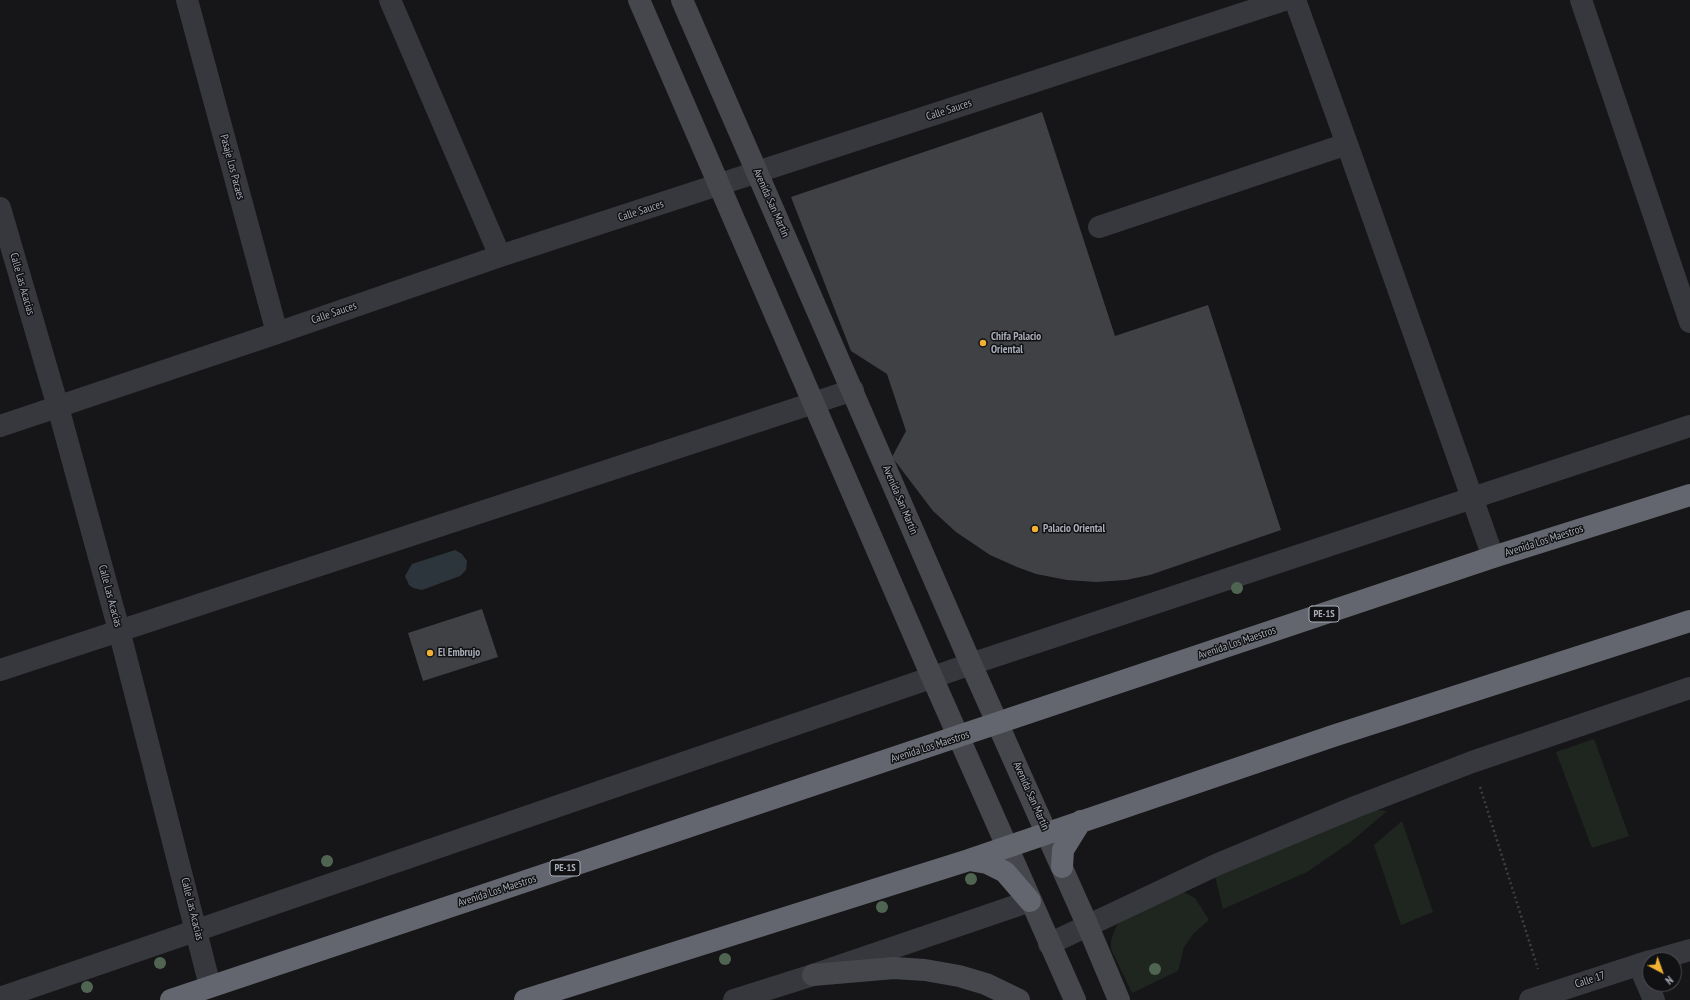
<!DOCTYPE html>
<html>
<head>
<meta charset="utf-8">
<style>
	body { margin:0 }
	#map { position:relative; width:1690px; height:1000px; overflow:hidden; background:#161618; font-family:"PT Sans Narrow",sans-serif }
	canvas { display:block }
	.north { position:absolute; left:1642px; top:952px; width:40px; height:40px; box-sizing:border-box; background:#111113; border:1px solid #4d4f55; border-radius:50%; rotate:139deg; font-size:11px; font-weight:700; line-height:16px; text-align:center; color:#a8adb8 }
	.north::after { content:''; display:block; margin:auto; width:14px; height:18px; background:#f2b134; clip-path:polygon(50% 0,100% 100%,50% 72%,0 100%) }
</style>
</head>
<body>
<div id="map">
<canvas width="1690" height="1000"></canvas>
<div class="north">N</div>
</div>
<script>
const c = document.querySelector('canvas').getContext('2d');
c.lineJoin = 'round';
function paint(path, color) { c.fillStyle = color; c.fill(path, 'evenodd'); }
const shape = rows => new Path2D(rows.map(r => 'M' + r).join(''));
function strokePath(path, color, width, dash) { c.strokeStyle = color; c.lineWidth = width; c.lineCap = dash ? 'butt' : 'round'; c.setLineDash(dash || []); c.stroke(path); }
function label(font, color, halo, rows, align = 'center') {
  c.font = font + ' "PT Sans Narrow",sans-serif'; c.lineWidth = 3; c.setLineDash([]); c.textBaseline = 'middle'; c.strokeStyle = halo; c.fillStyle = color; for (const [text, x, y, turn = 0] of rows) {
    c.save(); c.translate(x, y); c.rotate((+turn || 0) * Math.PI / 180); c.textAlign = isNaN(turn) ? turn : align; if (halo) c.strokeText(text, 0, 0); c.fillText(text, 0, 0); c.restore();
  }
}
paint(shape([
	[1594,739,1629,836,1592,848,1556,752],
	[1364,808,1387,811,1352,841,1307,872,1223,909,1215,876],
	[1402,821,1433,912,1401,925,1374,845],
	[1182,891,1195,898,1209,920,1194,933,1184,947,1178,971,1132,993,1111,949,1111,940,1117,925,1124,918]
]), '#1e261f');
paint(shape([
	[455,550,462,554,467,561,466,570,460,576,422,590,413,588,409,585,405,576,412,564]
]), '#2c353c');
paint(shape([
	[1042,112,1115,336,1208,305,1281,530,1150,575,1126,580,1096,582,1067,580,1036,574,1017,567,990,555,956,532,933,511,892,457,906,431,887,374,851,351,791,197],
	[482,609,498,657,423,681,408,633]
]), '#404145');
strokePath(shape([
	[1480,787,1538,969]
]), '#3d3f44', 2.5, [2, 3]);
strokePath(shape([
	[187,0,277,333],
	[390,0,500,256],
	[1295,0,1347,144],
	[1581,0,1690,322],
	[0,208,58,407,119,630,210,986],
	[1099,227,1347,144,1493,557],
	[0,426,277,333,500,256,1284,0],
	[0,670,853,390],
	[1049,944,1216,865,1355,807,1472,762,1690,688],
	[1655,960,1690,950],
	[1639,965,1654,1000],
	[0,998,971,664,1690,426],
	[734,1000,813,975,1030,901],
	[1530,1000,1650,961]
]), '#37383d', 22);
strokePath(shape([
	[639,0,932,677,1075,1000],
	[682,0,971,664,1087,924,1119,1000],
	[813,975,894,968,925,970,959,976,986,984,1019,1000]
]), '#45474d', 22);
strokePath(shape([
	[969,860,987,863,1005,872,1030,901],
	[1062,867,1063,850,1081,821],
	[171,1000,1493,557,1690,495],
	[525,1000,969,860,1333,736,1690,621]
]), '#63666e', 22);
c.fillStyle = '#506452';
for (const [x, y] of [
	[1237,588],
	[327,861],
	[971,879],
	[882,907],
	[725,959],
	[160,963],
	[1155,969],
	[87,987]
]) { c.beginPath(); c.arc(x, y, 6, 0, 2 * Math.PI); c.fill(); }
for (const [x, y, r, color] of [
	[983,343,4,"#f2b134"],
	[1035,529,4,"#f2b134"],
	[430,653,4,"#f2b134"]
]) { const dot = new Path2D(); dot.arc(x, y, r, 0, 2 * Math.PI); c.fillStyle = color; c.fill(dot); strokePath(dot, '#111113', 1.5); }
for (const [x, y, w] of [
	[1324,614,30],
	[565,868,30]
]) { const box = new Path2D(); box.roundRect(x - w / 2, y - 8, w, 16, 3); c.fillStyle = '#111113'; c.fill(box); strokePath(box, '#a8adb8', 1); }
label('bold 10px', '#a8adb8', null, [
	["PE-1S",1324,614],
	["PE-1S",565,868]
]);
label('11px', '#a8adb8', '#111113', [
	["Calle Sauces",949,110,-18],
	["Pasaje Los Pacaes",232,167,75],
	["Avenida San Martín",771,203,66],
	["Calle Sauces",641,211,-18],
	["Calle Las Acacias",22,284,74],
	["Calle Sauces",334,313,-19],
	["Avenida San Martín",900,500,67],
	["Avenida Los Maestros",1544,541,-18],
	["Calle Las Acacias",110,596,75],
	["Avenida Los Maestros",1237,643,-19],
	["Avenida Los Maestros",930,747,-18],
	["Avenida San Martín",1031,796,66],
	["Avenida Los Maestros",497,891,-18],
	["Calle Las Acacias",192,909,76],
	["Calle 17",1590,980,-18]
]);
label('bold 11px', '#a8adb8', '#111113', [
	["Chifa Palacio",991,337],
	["Oriental",991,350],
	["Palacio Oriental",1043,529],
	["El Embrujo",438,653]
], 'left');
</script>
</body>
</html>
